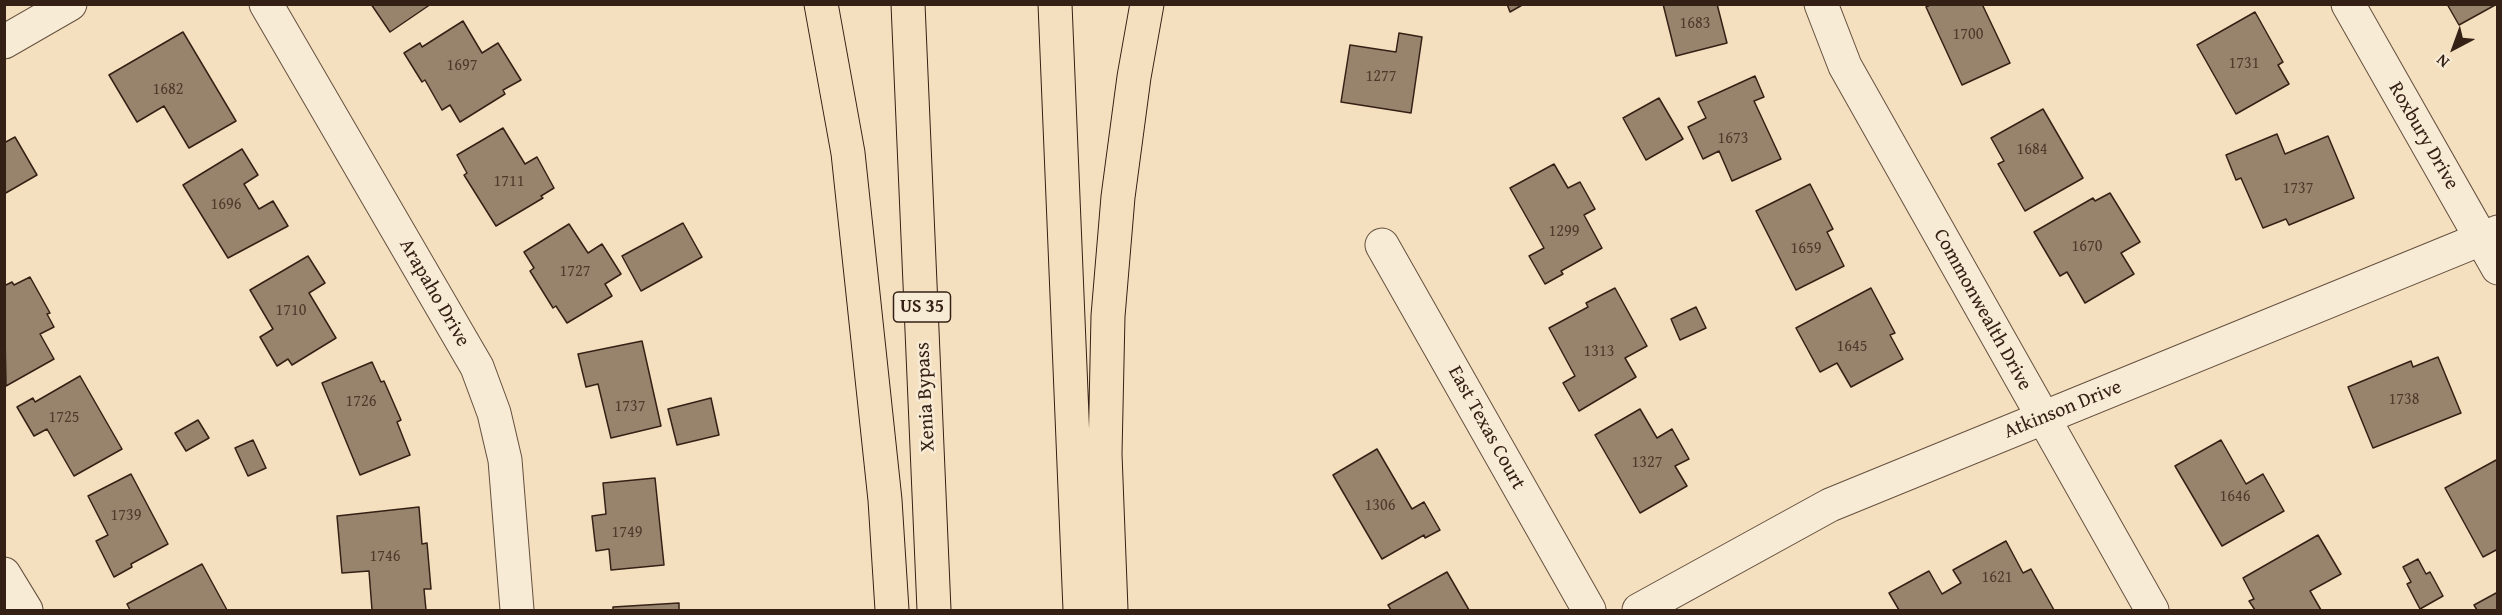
<!DOCTYPE html>
<html>
<head>
<meta charset="utf-8">
<style>
	body { margin:0 }
	#map { position:relative; width:2502px; height:615px; overflow:hidden; background:#f4e0be; font-family:"Gentium Book Plus",serif }
	canvas { display:block }
	.frame { position:absolute; inset:0; border:6px solid #352015; pointer-events:none }
	.north { position:absolute; left:2424px; top:18px; width:60px; height:60px; -webkit-text-stroke:4px #f8ebd5; paint-order:stroke; rotate:221deg; font-size:16px; font-weight:700; line-height:24px; text-align:center; color:#352015 }
	.north::after { content:''; display:block; margin:auto; width:21px; height:27px; background:#352015; clip-path:polygon(50% 0,100% 100%,50% 72%,0 100%) }
</style>
</head>
<body>
<div id="map">
<canvas width="2502" height="615"></canvas>
<div class="frame"></div>
<div class="north">N</div>
</div>
<script>
const c = document.querySelector('canvas').getContext('2d');
c.lineJoin = 'round';
function paint(path, color) { c.fillStyle = color; c.fill(path, 'evenodd'); }
const shape = rows => new Path2D(rows.map(r => 'M' + r).join(''));
function strokePath(path, color, width, dash) { c.strokeStyle = color; c.lineWidth = width; c.lineCap = dash ? 'butt' : 'round'; c.setLineDash(dash || []); c.stroke(path); }
function label(font, color, halo, rows, align = 'center') {
  c.font = font + ' "Gentium Book Plus",serif'; c.lineWidth = 5; c.setLineDash([]); c.textBaseline = 'middle'; c.strokeStyle = halo; c.fillStyle = color; for (const [text, x, y, turn = 0] of rows) {
    c.save(); c.translate(x, y); c.rotate((+turn || 0) * Math.PI / 180); c.textAlign = isNaN(turn) ? turn : align; if (halo) c.strokeText(text, 0, 0); c.fillText(text, 0, 0); c.restore();
  }
}
const building = shape([
	[371,4,431,4,390,32,371,4],
	[1507,4,1524,4,1510,12,1507,4],
	[1663,4,1717,4,1727,43,1676,56,1663,4],
	[1932,4,1982,4,2010,63,1962,85,1926,7,1932,4],
	[2447,4,2497,4,2459,25,2447,4],
	[2255,12,2283,62,2278,65,2289,84,2236,114,2197,45,2255,12],
	[463,21,482,53,498,43,521,80,503,90,505,94,460,122,450,105,442,110,425,80,422,82,404,53,420,43,422,47,463,21],
	[183,32,236,121,189,148,164,106,137,122,109,75,183,32],
	[1399,33,1422,37,1411,113,1341,102,1350,45,1396,52,1399,33],
	[1755,76,1764,97,1754,101,1781,159,1732,181,1719,151,1703,159,1688,127,1706,118,1698,102,1755,76],
	[1659,98,1683,139,1646,160,1623,118,1659,98],
	[2043,109,2083,178,2025,211,1998,164,2004,161,1991,138,2043,109],
	[503,128,525,164,537,157,554,188,541,196,543,198,496,226,464,175,467,173,457,155,503,128],
	[2277,134,2285,154,2328,136,2354,198,2289,225,2286,219,2263,228,2241,178,2236,180,2226,155,2277,134],
	[15,137,37,175,4,194,4,143,15,137],
	[242,149,258,175,244,184,259,209,273,201,288,226,228,258,183,185,242,149],
	[1554,164,1568,188,1580,182,1595,209,1584,215,1602,248,1561,271,1563,274,1545,284,1529,256,1544,248,1510,188,1554,164],
	[1810,184,1833,229,1827,232,1844,266,1796,290,1756,211,1810,184],
	[2110,193,2140,242,2121,253,2134,274,2085,303,2067,272,2060,276,2034,232,2093,198,2095,201,2110,193],
	[683,223,702,257,641,291,622,256,683,223],
	[569,224,588,253,602,244,621,274,605,284,612,296,567,323,556,306,553,308,530,271,534,268,524,252,569,224],
	[308,256,325,283,309,293,336,338,292,365,288,359,277,366,260,337,273,329,250,290,308,256],
	[30,277,50,313,47,314,54,327,40,334,54,359,6,386,4,286,12,282,14,285,30,277],
	[1615,288,1647,346,1625,358,1636,377,1579,411,1563,383,1575,376,1549,328,1588,307,1586,303,1615,288],
	[1871,288,1895,333,1890,335,1903,359,1851,387,1837,363,1820,372,1796,328,1871,288],
	[1696,307,1706,328,1680,340,1671,319,1696,307],
	[642,341,661,426,611,438,598,384,586,387,578,354,642,341],
	[2438,357,2461,413,2373,448,2348,387,2411,361,2413,367,2438,357],
	[372,362,381,382,384,381,401,420,397,422,410,455,360,475,322,383,372,362],
	[80,376,122,449,74,476,47,429,34,436,17,407,33,398,35,402,80,376],
	[711,398,719,435,677,445,668,409,711,398],
	[1640,409,1657,438,1672,429,1689,459,1675,466,1687,486,1640,513,1595,435,1640,409],
	[198,420,209,438,186,451,175,433,198,420],
	[253,440,266,468,248,476,235,448,253,440],
	[2221,440,2246,484,2263,474,2284,511,2222,546,2175,466,2221,440],
	[1377,449,1412,509,1424,502,1440,530,1425,538,1424,535,1382,559,1333,475,1377,449],
	[2498,459,2498,549,2483,557,2445,488,2498,459],
	[131,474,168,544,131,564,132,567,114,577,96,541,108,535,88,496,131,474],
	[655,478,664,565,611,570,609,549,596,551,592,516,606,514,603,483,655,478],
	[419,507,422,544,427,543,431,589,424,589,426,610,372,610,369,571,342,573,337,516,419,507],
	[2318,535,2341,574,2310,591,2321,610,2255,610,2249,601,2254,599,2243,578,2318,535],
	[2006,541,2023,573,2031,569,2054,610,1899,610,1889,593,1929,571,1942,594,1961,583,1953,570,2006,541],
	[2418,559,2426,574,2430,572,2443,596,2420,609,2407,584,2411,582,2403,567,2418,559],
	[202,564,227,610,130,610,127,604,202,564],
	[1447,572,1469,610,1391,610,1388,605,1447,572],
	[2498,592,2498,610,2477,610,2474,605,2498,592],
	[679,603,679,610,613,610,613,607,679,603]
]);
paint(building, '#98846d');
strokePath(building, '#352015', 1.5);
const minor = shape([
	[266,4,477,367,494,413,505,460,517,610],
	[1821,4,1845,66,2152,610],
	[2348,4,2498,268],
	[4,42,70,4],
	[1382,245,1589,610],
	[4,574,26,610],
	[1639,610,1830,505,2498,232]
]);
const motorway = shape([
	[821,4,848,153,885,500,892,610],
	[908,4,934,610],
	[1055,4,1080,610],
	[1111,610,1105,454,1108,316,1118,197,1134,77,1147,4]
]);
strokePath(minor, '#65503f', 35);
strokePath(motorway, '#352015', 35);
strokePath(minor, '#f8ebd5', 33);
strokePath(motorway, '#f4e0be', 33);
label('16px', '#4e392b', null, [
	["1683",1695,24],
	["1700",1968,35],
	["1731",2244,64],
	["1697",462,66],
	["1277",1381,77],
	["1682",168,90],
	["1673",1733,139],
	["1684",2032,150],
	["1711",509,182],
	["1737",2298,189],
	["1696",226,205],
	["1299",1564,232],
	["1670",2087,247],
	["1659",1806,249],
	["1727",575,272],
	["1710",291,311],
	["1645",1852,347],
	["1313",1599,352],
	["1738",2404,400],
	["1726",361,402],
	["1737",630,407],
	["1725",64,418],
	["1327",1647,463],
	["1646",2235,497],
	["1306",1380,506],
	["1739",126,516],
	["1749",627,533],
	["1746",385,557],
	["1621",1997,578]
]);
for (const [x, y, w] of [
	[922,307,57]
]) { const box = new Path2D(); box.roundRect(x - w / 2, y - 15, w, 30, 4.5); c.fillStyle = '#f8ebd5'; c.fill(box); strokePath(box, '#352015', 1.5); }
label('bold 18px', '#352015', null, [
	["US 35",922,307]
]);
label('20px', '#352015', '#f8ebd5', [
	["Roxbury Drive",2423,136,60],
	["Arapaho Drive",434,293,60],
	["Commonwealth Drive",1982,310,61],
	["Xenia Bypass",926,397,-93],
	["Atkinson Drive",2063,410,-22],
	["East Texas Court",1486,428,61]
]);
</script>
</body>
</html>
